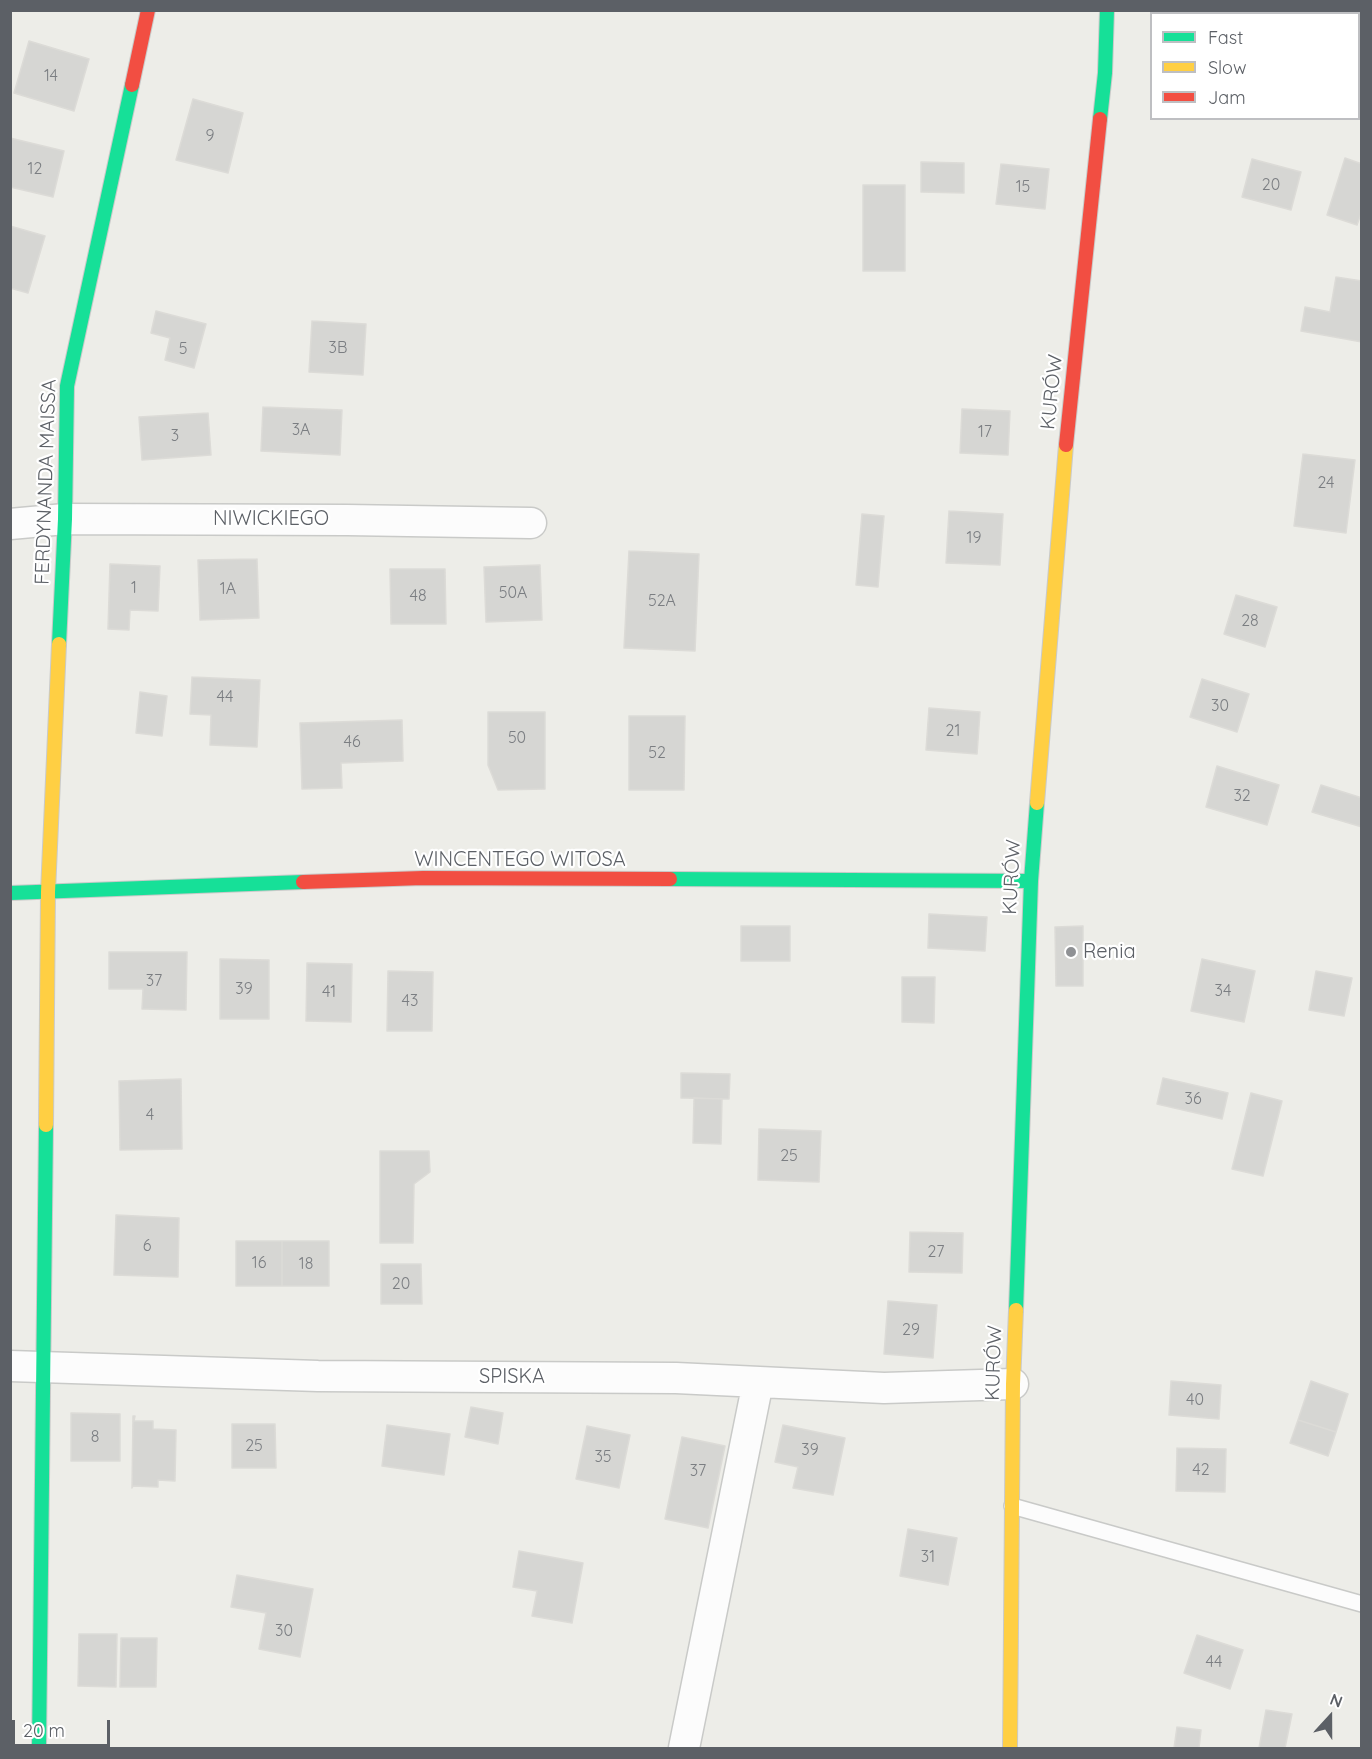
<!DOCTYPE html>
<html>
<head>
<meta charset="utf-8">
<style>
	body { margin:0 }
	#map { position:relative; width:1372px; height:1759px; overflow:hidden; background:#edede8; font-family:Quicksand,sans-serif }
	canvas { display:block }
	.frame { position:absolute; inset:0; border:12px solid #5c6066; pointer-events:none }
	.legend { position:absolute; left:1150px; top:12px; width:210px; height:108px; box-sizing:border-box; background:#fff; border:2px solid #bebfc2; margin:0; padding:8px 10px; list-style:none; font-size:18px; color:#5c6066 }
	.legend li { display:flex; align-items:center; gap:12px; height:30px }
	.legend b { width:30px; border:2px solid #bebfc2 }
	.north { position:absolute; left:1300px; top:1687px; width:60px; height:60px; -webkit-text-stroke:4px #fff; paint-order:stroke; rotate:21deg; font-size:16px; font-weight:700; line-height:24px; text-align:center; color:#5c6066 }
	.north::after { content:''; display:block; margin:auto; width:21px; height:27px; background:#5c6066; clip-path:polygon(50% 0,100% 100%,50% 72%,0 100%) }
	.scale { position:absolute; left:12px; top:1720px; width:98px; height:27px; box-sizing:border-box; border:3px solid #5c6066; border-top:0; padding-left:8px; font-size:18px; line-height:21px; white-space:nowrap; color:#5c6066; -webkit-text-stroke:4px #fff; paint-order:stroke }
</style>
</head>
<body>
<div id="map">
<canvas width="1372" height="1759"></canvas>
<div class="frame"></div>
<ul class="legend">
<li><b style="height:8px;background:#16e098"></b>Fast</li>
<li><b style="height:8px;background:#ffcf43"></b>Slow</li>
<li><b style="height:8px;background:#f24e42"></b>Jam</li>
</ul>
<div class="north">N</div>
<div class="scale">20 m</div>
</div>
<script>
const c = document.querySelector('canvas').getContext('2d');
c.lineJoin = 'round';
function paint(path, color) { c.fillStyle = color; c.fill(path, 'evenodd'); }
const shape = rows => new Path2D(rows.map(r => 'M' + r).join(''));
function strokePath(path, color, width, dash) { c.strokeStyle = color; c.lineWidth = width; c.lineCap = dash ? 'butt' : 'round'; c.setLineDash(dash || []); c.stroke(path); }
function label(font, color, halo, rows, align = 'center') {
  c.font = font + ' Quicksand,sans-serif'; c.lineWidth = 4.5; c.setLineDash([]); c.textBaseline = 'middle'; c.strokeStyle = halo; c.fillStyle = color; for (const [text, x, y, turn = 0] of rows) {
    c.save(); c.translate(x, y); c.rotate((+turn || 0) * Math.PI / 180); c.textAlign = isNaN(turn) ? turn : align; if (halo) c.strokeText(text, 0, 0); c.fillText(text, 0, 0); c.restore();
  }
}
const building = shape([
	[1229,10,1275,10,1274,14,1229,14,1229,10],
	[29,41,89,59,74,111,14,93,29,41],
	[193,99,243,113,228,173,176,160,193,99],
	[10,138,64,151,53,197,10,187,10,138],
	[1345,158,1362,164,1362,211,1357,225,1327,215,1345,158],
	[1252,159,1301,172,1291,210,1242,197,1252,159],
	[921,162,964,163,964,193,921,192,921,162],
	[1001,164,1049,169,1045,209,996,204,1001,164],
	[863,185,905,185,905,271,863,271,863,185],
	[10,226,45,236,28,293,10,288,10,226],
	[1336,277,1362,281,1362,342,1301,331,1305,307,1330,312,1336,277],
	[156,311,206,324,194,368,165,360,170,338,151,333,156,311],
	[312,321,366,324,363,375,309,372,312,321],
	[263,407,342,410,340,455,261,451,263,407],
	[962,409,1010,411,1008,455,960,453,962,409],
	[208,413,211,455,142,460,139,417,208,413],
	[1303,454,1355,460,1346,533,1294,526,1303,454],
	[949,511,1003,514,1000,565,946,563,949,511],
	[862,514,884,516,878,587,856,585,862,514],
	[629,551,699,554,695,651,624,648,629,551],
	[257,559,259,618,200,620,198,560,257,559],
	[110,564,160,566,158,611,130,610,129,630,108,629,110,564],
	[540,565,542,620,486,622,484,567,540,565],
	[390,569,445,569,446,624,391,624,390,569],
	[1236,595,1277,607,1265,647,1224,634,1236,595],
	[192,677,260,680,257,747,210,745,211,715,190,714,192,677],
	[1202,679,1249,694,1237,732,1190,717,1202,679],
	[140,692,167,696,162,736,136,733,140,692],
	[929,708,980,712,977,754,926,750,929,708],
	[488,712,545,712,545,789,498,790,488,765,488,712],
	[629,716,685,716,684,790,629,790,629,716],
	[402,720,403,761,341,763,342,788,302,789,300,723,402,720],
	[1217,766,1279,785,1267,825,1206,807,1217,766],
	[1321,785,1362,798,1362,827,1312,812,1321,785],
	[929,914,987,917,985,951,928,948,929,914],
	[741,926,790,926,790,961,741,961,741,926],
	[1083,926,1083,986,1056,986,1055,927,1083,926],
	[109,952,187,952,186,1010,142,1009,143,989,109,989,109,952],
	[220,959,269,960,269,1019,220,1019,220,959],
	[1202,959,1255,971,1244,1022,1191,1011,1202,959],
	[307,963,352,964,351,1022,306,1021,307,963],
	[388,971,433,972,432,1031,387,1031,388,971],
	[1316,971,1352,978,1344,1016,1309,1010,1316,971],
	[902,977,935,977,934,1023,902,1022,902,977],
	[681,1073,730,1074,729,1099,681,1098,681,1073],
	[1163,1078,1228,1093,1222,1119,1157,1104,1163,1078],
	[181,1079,182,1149,120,1150,119,1081,181,1079],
	[1251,1093,1282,1101,1263,1176,1232,1169,1251,1093],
	[694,1098,722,1099,721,1144,693,1143,694,1098],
	[759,1129,821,1131,819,1182,758,1180,759,1129],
	[380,1151,429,1151,430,1172,414,1184,413,1243,380,1243,380,1151],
	[116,1215,179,1218,178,1277,114,1275,116,1215],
	[910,1232,963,1233,962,1273,909,1272,910,1232],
	[236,1241,282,1241,282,1286,236,1286,236,1241],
	[282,1241,329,1241,329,1286,282,1286,282,1241],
	[381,1264,421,1264,422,1304,381,1304,381,1264],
	[888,1301,937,1305,933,1358,884,1354,888,1301],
	[1171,1381,1221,1385,1219,1419,1169,1415,1171,1381],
	[1311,1381,1348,1394,1336,1432,1298,1420,1311,1381],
	[471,1407,503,1413,498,1444,465,1437,471,1407],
	[71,1413,120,1414,120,1461,71,1461,71,1413],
	[133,1416,135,1416,134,1421,153,1421,153,1429,176,1430,175,1481,158,1480,158,1487,133,1486,132,1488,133,1416],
	[1298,1420,1336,1432,1328,1456,1290,1443,1298,1420],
	[232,1424,275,1424,276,1468,232,1468,232,1424],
	[387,1425,450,1434,444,1475,382,1466,387,1425],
	[783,1425,845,1438,833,1495,793,1488,798,1467,775,1462,783,1425],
	[587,1426,630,1435,619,1488,576,1479,587,1426],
	[682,1437,725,1446,708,1528,665,1519,682,1437],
	[1177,1448,1226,1449,1225,1492,1176,1491,1177,1448],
	[908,1529,957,1538,948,1585,900,1576,908,1529],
	[519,1551,583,1563,572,1623,532,1616,537,1591,513,1587,519,1551],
	[237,1575,313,1589,300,1657,259,1649,266,1613,231,1607,237,1575],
	[79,1634,117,1634,116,1687,78,1686,79,1634],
	[1197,1635,1243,1650,1230,1689,1184,1673,1197,1635],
	[121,1638,157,1638,156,1687,120,1687,121,1638],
	[1266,1710,1292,1714,1285,1748,1259,1748,1266,1710],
	[1177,1727,1201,1730,1199,1748,1174,1748,1177,1727]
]);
paint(building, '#d6d6d3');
strokePath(building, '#dcdbd7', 1.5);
const lane = shape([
	[1012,1506,1362,1604]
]);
const street = shape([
	[10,524,65,519,347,520,531,523],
	[10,1366,318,1376,676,1378,884,1388,1013,1384],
	[684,1748,758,1382]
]);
const fast = shape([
	[1100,119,1105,73,1107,10],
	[59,644,65,519,67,386,132,85],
	[670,879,1031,881],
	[10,893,303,882],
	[1016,1310,1031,881,1037,803],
	[39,1748,46,1125]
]);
const slow = shape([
	[1037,803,1066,445],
	[46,1125,48,892,59,644],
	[1010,1748,1013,1384,1016,1310]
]);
const jam = shape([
	[132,85,148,10],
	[1066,445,1100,119],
	[303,882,423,878,670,879]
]);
strokePath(lane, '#c9cac8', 18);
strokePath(street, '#c9cac8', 33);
strokePath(fast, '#c9cac9', 16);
strokePath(slow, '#c9cac9', 16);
strokePath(jam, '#c9cac9', 16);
strokePath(lane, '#fcfcfc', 15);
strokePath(street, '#fcfcfc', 30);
strokePath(fast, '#16e098', 14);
strokePath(slow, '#ffcf43', 14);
strokePath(jam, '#f24e42', 14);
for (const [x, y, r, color] of [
	[1071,952,6,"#8f9194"]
]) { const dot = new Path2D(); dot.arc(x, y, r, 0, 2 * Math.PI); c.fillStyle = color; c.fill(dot); strokePath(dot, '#fff', 2); }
label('16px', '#7b7e82', null, [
	["14",51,76],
	["9",210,136],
	["12",35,169],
	["20",1271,185],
	["15",1023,187],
	["3B",338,348],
	["5",183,349],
	["3A",301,430],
	["17",985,432],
	["3",175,436],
	["24",1326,483],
	["19",974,538],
	["1",134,588],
	["1A",228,589],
	["50A",513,593],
	["48",418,596],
	["52A",662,601],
	["28",1250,621],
	["44",225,697],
	["30",1220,706],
	["21",953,731],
	["50",517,738],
	["46",352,742],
	["52",657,753],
	["32",1242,796],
	["37",154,981],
	["39",244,989],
	["34",1223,991],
	["41",329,992],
	["43",410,1001],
	["36",1193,1099],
	["4",150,1115],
	["25",789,1156],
	["6",147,1246],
	["27",936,1252],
	["16",259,1263],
	["18",306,1264],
	["20",401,1284],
	["29",911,1330],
	["40",1195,1400],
	["8",95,1437],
	["25",254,1446],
	["39",810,1450],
	["35",603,1457],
	["42",1201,1470],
	["37",698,1471],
	["31",928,1557],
	["30",284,1631],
	["44",1214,1662]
]);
label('20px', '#5c6066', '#fff', [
	["KURÓW",1052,392,-84],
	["FERDYNANDA MAISSA",46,482,-88],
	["NIWICKIEGO",271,519],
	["WINCENTEGO WITOSA",520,860],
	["KURÓW",1012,877,-87],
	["KURÓW",994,1363,-88],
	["SPISKA",512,1377]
]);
label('20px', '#5c6066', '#fff', [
	["Renia",1083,952]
], 'left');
</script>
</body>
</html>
